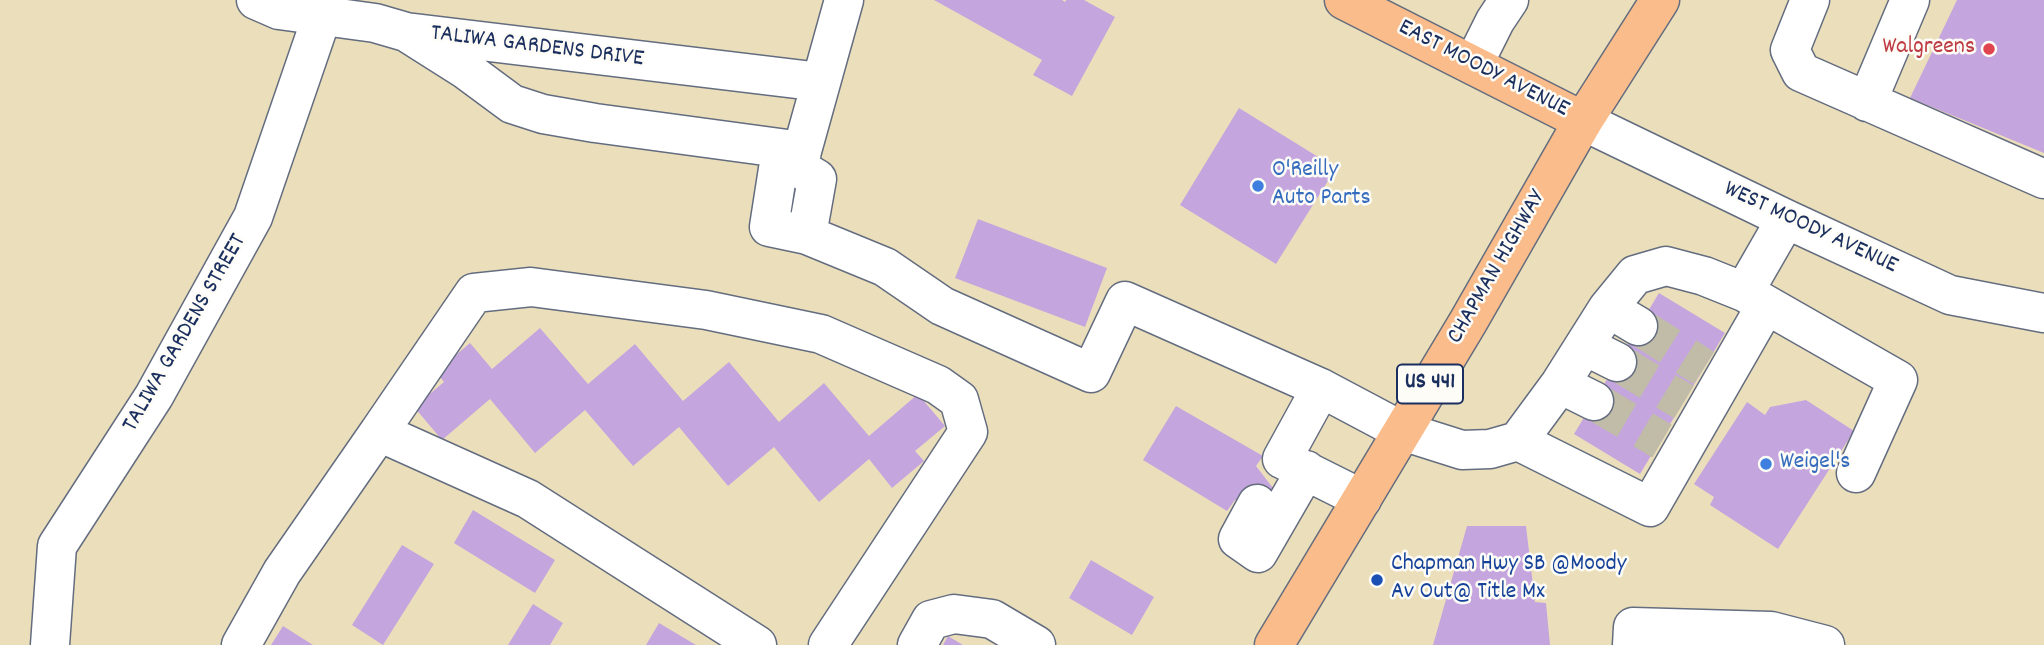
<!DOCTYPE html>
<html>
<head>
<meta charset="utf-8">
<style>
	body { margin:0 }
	canvas { display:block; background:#ebdfbb }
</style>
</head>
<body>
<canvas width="2044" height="645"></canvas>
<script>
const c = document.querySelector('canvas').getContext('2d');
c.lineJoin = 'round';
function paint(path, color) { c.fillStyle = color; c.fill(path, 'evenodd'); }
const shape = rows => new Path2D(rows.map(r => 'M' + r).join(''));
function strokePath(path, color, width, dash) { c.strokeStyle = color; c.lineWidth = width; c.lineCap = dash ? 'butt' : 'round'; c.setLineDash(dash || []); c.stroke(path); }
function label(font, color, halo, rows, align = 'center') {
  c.font = font + ' Dekko,sans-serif'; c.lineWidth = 5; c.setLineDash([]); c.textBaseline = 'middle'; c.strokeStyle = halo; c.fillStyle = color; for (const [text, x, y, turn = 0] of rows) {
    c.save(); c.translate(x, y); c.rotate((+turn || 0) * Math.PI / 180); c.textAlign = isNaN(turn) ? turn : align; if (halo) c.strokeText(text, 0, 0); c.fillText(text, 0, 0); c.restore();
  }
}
paint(shape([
	[934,0,1062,0,1065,2,1066,0,1084,0,1115,17,1072,96,1033,75,1042,60],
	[1957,0,2044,0,2044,153,1910,98],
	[1239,108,1336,168,1276,264,1180,205],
	[978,219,1107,268,1085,327,955,278],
	[1659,293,1725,333,1640,474,1574,434],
	[540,328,588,384,635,344,683,401,729,362,779,422,824,383,869,436,918,394,945,426,915,451,924,461,892,488,869,459,819,502,774,447,728,486,679,427,633,466,585,410,535,453,490,399,442,440,414,407,444,382,436,372,470,343,492,369],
	[1806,400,1854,431,1778,549,1710,505,1714,497,1694,484,1747,402,1765,415,1770,407],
	[1176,406,1263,456,1256,466,1276,492,1267,507,1235,500,1227,511,1143,460],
	[473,510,555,560,535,593,454,543],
	[1467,526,1526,526,1535,602,1546,603,1550,645,1433,645],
	[402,545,434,564,383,645,352,625],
	[1091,560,1154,597,1132,635,1069,598],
	[533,604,563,623,550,645,508,645],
	[659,623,696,645,646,645],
	[283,626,313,645,271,645],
	[948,636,963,645,943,645]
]), '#c5a5dd');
strokePath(shape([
	[1638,326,1704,368],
	[1617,362,1684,402],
	[1594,401,1662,441]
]), '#c1bca8', 38, [38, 19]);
const minor = shape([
	[256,0,279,10,375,23,406,32,821,82],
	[1810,0,1790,50,1801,72,2044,179],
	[406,32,466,70,512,104,543,114,595,123,802,151,844,0],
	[1473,65,1495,21,1509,0],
	[1867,102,1910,0],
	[1583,121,1786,219,1950,295,2044,313],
	[802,151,799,168,817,179,807,235],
	[799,168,778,169,769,227,807,235,885,267,942,306,1091,373,1125,301,1321,388,1402,431,1462,450,1490,449,1518,441,1560,384,1608,308,1635,275,1666,266,1704,276,1744,292,1786,219],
	[1744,292,1898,380,1856,473],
	[1608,308,1638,326],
	[1585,346,1617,362],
	[1560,384,1594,401],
	[1321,388,1282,459,1362,499],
	[379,432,474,293,531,287,706,310,821,334,938,385,959,400,968,432,828,645],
	[1518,441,1650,507,1766,305],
	[1257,504,1238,539,1258,553,1306,470],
	[50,645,57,546,154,396,253,217,322,16],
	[241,645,282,572,379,432,528,499,757,645],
	[917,645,931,620,954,614,992,619,1036,645],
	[1632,645,1633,627,1771,631,1825,645]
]);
const major = shape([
	[1344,0,1583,121]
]);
const highway = shape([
	[1274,645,1468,322,1583,121,1660,0]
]);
strokePath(minor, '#646d7f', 41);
strokePath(major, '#646d7f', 41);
strokePath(highway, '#646d7f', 41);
strokePath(minor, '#fff', 38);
strokePath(major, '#f9bc8a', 38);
strokePath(highway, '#f9bc8a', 38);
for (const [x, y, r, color] of [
	[1989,49,7,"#e0444e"],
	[1258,186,7,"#3f7fe0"],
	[1766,464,7,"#3f7fe0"],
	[1377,580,7,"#1a4fb4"]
]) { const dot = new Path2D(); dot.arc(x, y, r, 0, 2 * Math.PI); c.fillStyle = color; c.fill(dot); strokePath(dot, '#fdfcf7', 2.5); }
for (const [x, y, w] of [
	[1430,384,66]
]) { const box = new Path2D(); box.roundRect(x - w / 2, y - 19.5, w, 39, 5); c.fillStyle = '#fdfcf7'; c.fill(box); strokePath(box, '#1b2f5e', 2); }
label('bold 23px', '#1b2f5e', null, [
	["US 441",1430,384]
]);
label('24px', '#1b2f5e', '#fdfcf7', [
	["TALIWA GARDENS DRIVE",537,48,7],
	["EAST MOODY AVENUE",1483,70,27],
	["WEST MOODY AVENUE",1810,229,25],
	["CHAPMAN HIGHWAY",1498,268,-60],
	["TALIWA GARDENS STREET",186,334,-60]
]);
label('24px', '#be3a42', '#fdfcf7', [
	["Walgreens",1975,49]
], 'right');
label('24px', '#366cbe', '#fdfcf7', [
	["O'Reilly",1272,172],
	["Auto Parts",1272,200],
	["Weigel's",1780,464]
], 'left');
label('24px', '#164399', '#fdfcf7', [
	["Chapman Hwy SB @Moody",1391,566],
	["Av Out@ Title Mx",1391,594]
], 'left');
</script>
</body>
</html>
